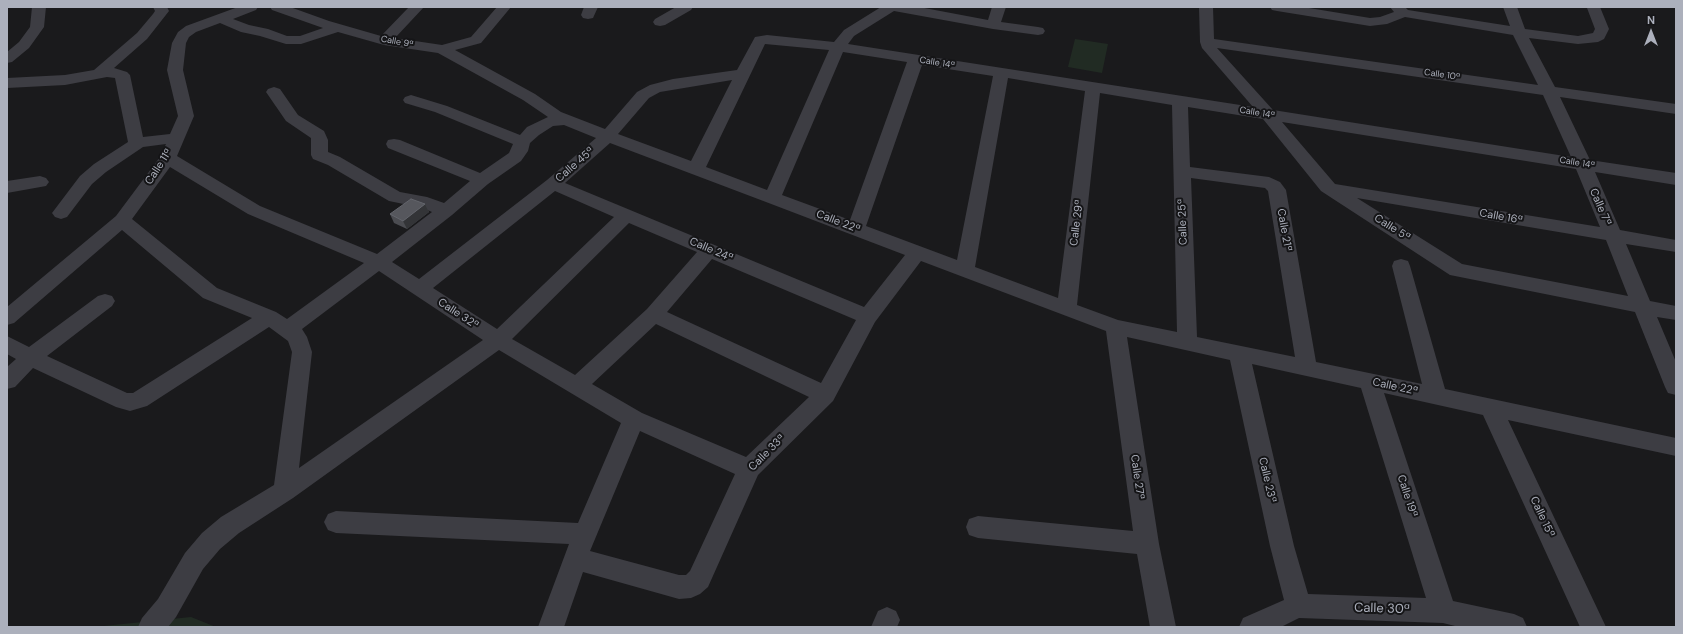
<!DOCTYPE html>
<html>
<head>
<meta charset="utf-8">
<style>
	body { margin:0 }
	#map { position:relative; width:1683px; height:634px; overflow:hidden; background:#1a1a1c; font-family:"DM Sans",sans-serif }
	canvas { display:block }
	.frame { position:absolute; inset:0; border:8px solid #acb0bc; pointer-events:none }
	.north { position:absolute; left:1631px; top:12px; width:40px; height:40px; -webkit-text-stroke:3px #151517; paint-order:stroke; rotate:0deg; font-size:11px; font-weight:700; line-height:16px; text-align:center; color:#acb0bc }
	.north::after { content:''; display:block; margin:auto; width:14px; height:18px; background:#acb0bc; clip-path:polygon(50% 0,100% 100%,50% 72%,0 100%) }
</style>
</head>
<body>
<div id="map">
<canvas width="1683" height="634"></canvas>
<div class="frame"></div>
<div class="north">N</div>
</div>
<script>
const c = document.querySelector('canvas').getContext('2d');
c.lineJoin = 'round';
function paint(path, color) { c.fillStyle = color; c.fill(path, 'evenodd'); }
const shape = rows => new Path2D(rows.map(r => 'M' + r).join(''));
function strokePath(path, color, width, dash) { c.strokeStyle = color; c.lineWidth = width; c.lineCap = dash ? 'butt' : 'round'; c.setLineDash(dash || []); c.stroke(path); }
function label(font, color, halo, rows, align = 'center') {
  c.font = font + ' "DM Sans",sans-serif'; c.lineWidth = 4; c.setLineDash([]); c.textBaseline = 'middle'; c.strokeStyle = halo; c.fillStyle = color; for (const [text, x, y, turn = 0] of rows) {
    c.save(); c.translate(x, y); c.rotate((+turn || 0) * Math.PI / 180); c.textAlign = isNaN(turn) ? turn : align; if (halo) c.strokeText(text, 0, 0); c.fillText(text, 0, 0); c.restore();
  }
}
paint(shape([
	[1075,39,1108,44,1102,73,1068,67],
	[191,617,216,627,94,627]
]), '#212b23');
paint(shape([
	[32,7,46,7,44,27,29,48,12,62,7,63,7,52,19,42,30,27,32,7],
	[153,7,167,7,169,11,147,39,114,68,127,72,130,75,143,137,170,134,178,116,167,70,172,43,178,32,186,26,238,7,258,7,256,10,233,19,249,25,268,29,287,36,300,36,323,28,272,10,270,7,290,7,329,21,381,36,409,7,424,7,395,38,442,45,471,37,497,7,511,7,481,43,455,50,535,94,561,112,605,129,637,92,650,85,673,79,737,70,755,37,767,35,834,42,844,30,881,7,919,7,988,20,992,7,1006,7,1001,22,1038,27,1043,28,1045,31,1043,34,1038,35,993,29,894,11,854,36,848,44,1253,107,1202,48,1200,42,1199,7,1213,7,1214,39,1538,85,1513,35,1405,17,1387,24,1370,26,1277,11,1272,10,1270,7,1303,7,1370,18,1380,17,1394,12,1390,7,1405,7,1408,10,1510,26,1503,7,1517,7,1525,29,1578,36,1593,33,1595,29,1587,8,1600,7,1609,29,1604,39,1598,42,1578,44,1529,38,1555,87,1676,104,1676,114,1560,97,1590,160,1676,173,1676,185,1595,172,1620,230,1676,240,1676,252,1626,244,1650,301,1676,306,1676,320,1657,317,1676,362,1676,395,1668,393,1665,387,1635,312,1450,275,1321,191,1263,119,1188,107,1190,167,1269,177,1280,182,1286,190,1316,362,1422,384,1392,266,1394,261,1401,259,1408,261,1410,266,1445,389,1676,438,1676,456,1508,420,1606,627,1580,627,1483,415,1384,393,1453,601,1514,614,1523,618,1527,627,1459,627,1443,623,1299,618,1281,627,1239,627,1243,618,1284,600,1270,546,1230,360,1127,337,1159,544,1176,627,1150,627,1137,554,978,538,969,535,966,527,969,519,978,516,1133,531,1106,331,921,261,875,322,833,401,758,475,708,587,700,594,691,598,679,599,583,572,564,627,538,627,569,544,336,533,328,530,324,522,328,514,336,511,578,523,621,423,499,350,293,498,239,533,220,549,203,569,176,617,168,627,138,627,142,618,158,599,185,553,202,533,221,517,274,485,292,352,288,341,269,327,147,406,130,411,116,407,33,368,15,387,7,389,7,367,16,359,7,354,7,336,29,347,98,296,105,294,112,296,115,301,112,306,47,356,127,393,133,393,252,318,203,298,122,230,14,323,7,325,7,307,116,216,160,157,166,144,143,147,106,172,92,184,67,217,61,219,55,217,52,213,80,176,94,164,128,142,115,78,107,77,65,85,7,88,7,78,65,75,94,70,137,33,153,14,155,11,153,7],
	[220,23,241,32,260,36,286,44,301,44,338,32,384,45,438,53,523,100,548,117,527,127,520,135,447,106,411,95,405,97,403,100,405,103,435,112,513,144,509,153,480,173,400,140,394,139,388,140,386,144,388,148,470,181,444,203,427,197,400,192,340,157,328,152,328,140,324,131,298,115,280,89,274,87,268,89,266,92,286,121,311,138,311,155,313,159,328,165,389,201,423,208,432,212,377,254,260,206,177,156,194,116,183,70,186,43,189,37,196,32,220,23],
	[765,44,829,50,767,190,706,167,765,44],
	[1217,48,1543,95,1571,157,1273,110,1217,48],
	[843,52,907,62,850,220,782,195,843,52],
	[922,65,993,76,957,260,866,226,922,65],
	[1008,78,1085,91,1058,298,975,267,1008,78],
	[732,80,691,161,618,134,649,98,660,92,732,80],
	[1100,93,1172,105,1177,332,1118,320,1077,305,1100,93],
	[1282,122,1576,169,1600,227,1335,184,1282,122],
	[564,125,596,138,547,180,419,279,392,262,452,215,488,184,521,161,528,151,530,143,539,135,553,126,564,125],
	[610,143,766,202,905,255,864,307,565,183,610,143],
	[170,167,248,214,364,263,287,319,276,312,217,288,132,219,170,167],
	[1191,178,1265,188,1268,191,1295,357,1197,337,1191,178],
	[555,191,614,217,497,329,433,288,555,191],
	[1357,198,1606,240,1628,296,1462,264,1357,198],
	[629,223,697,252,647,309,575,375,512,339,629,223],
	[712,259,856,320,821,383,667,312,712,259],
	[379,271,483,340,299,468,312,352,307,337,302,329,379,271],
	[656,324,809,397,746,457,642,413,592,384,656,324],
	[1252,364,1361,388,1426,598,1308,594,1294,546,1252,364],
	[640,431,735,474,690,571,686,575,679,575,590,551,640,431],
	[584,7,598,7,593,18,588,19,583,18,581,15,584,7],
	[676,7,693,7,691,10,665,25,660,26,655,25,653,22,655,19,676,7],
	[40,176,46,178,49,182,46,186,7,193,7,181,40,176],
	[887,607,896,611,900,620,897,627,871,627,878,611,887,607]
]), '#3d3d43');
paint(shape([
	[425,204,429,212,407,229,394,223,390,214]
]), '#4b4c51');
paint(shape([
	[425,204,429,212,407,229,403,221]
]), '#333437');
const building = shape([
	[411,199,425,204,403,221,390,214,411,199]
]);
paint(building, '#56575d');
strokePath(building, '#63656c', 1);
label('9px', '#acb0bc', '#151517', [
	["Calle 9ª",397,42,10],
	["Calle 14ª",937,63,9],
	["Calle 10ª",1442,75,8],
	["Calle 14ª",1257,113,9],
	["Calle 14ª",1577,163,9]
]);
label('11px', '#acb0bc', '#151517', [
	["Calle 45ª",575,165,-41],
	["Calle 11ª",159,167,-57],
	["Calle 7ª",1600,207,67],
	["Calle 16ª",1501,217,10],
	["Calle 22ª",838,222,21],
	["Calle 25ª",1183,222,-92],
	["Calle 29ª",1077,223,-83],
	["Calle 5ª",1392,228,32],
	["Calle 21ª",1284,230,80],
	["Calle 24ª",711,250,23],
	["Calle 32ª",458,314,33],
	["Calle 22ª",1395,387,12],
	["Calle 33ª",767,453,-45],
	["Calle 27ª",1137,477,82],
	["Calle 23ª",1267,480,77],
	["Calle 19ª",1407,496,72],
	["Calle 15ª",1542,517,65]
]);
label('13px', '#acb0bc', '#151517', [
	["Calle 30ª",1382,609,2]
]);
</script>
</body>
</html>
